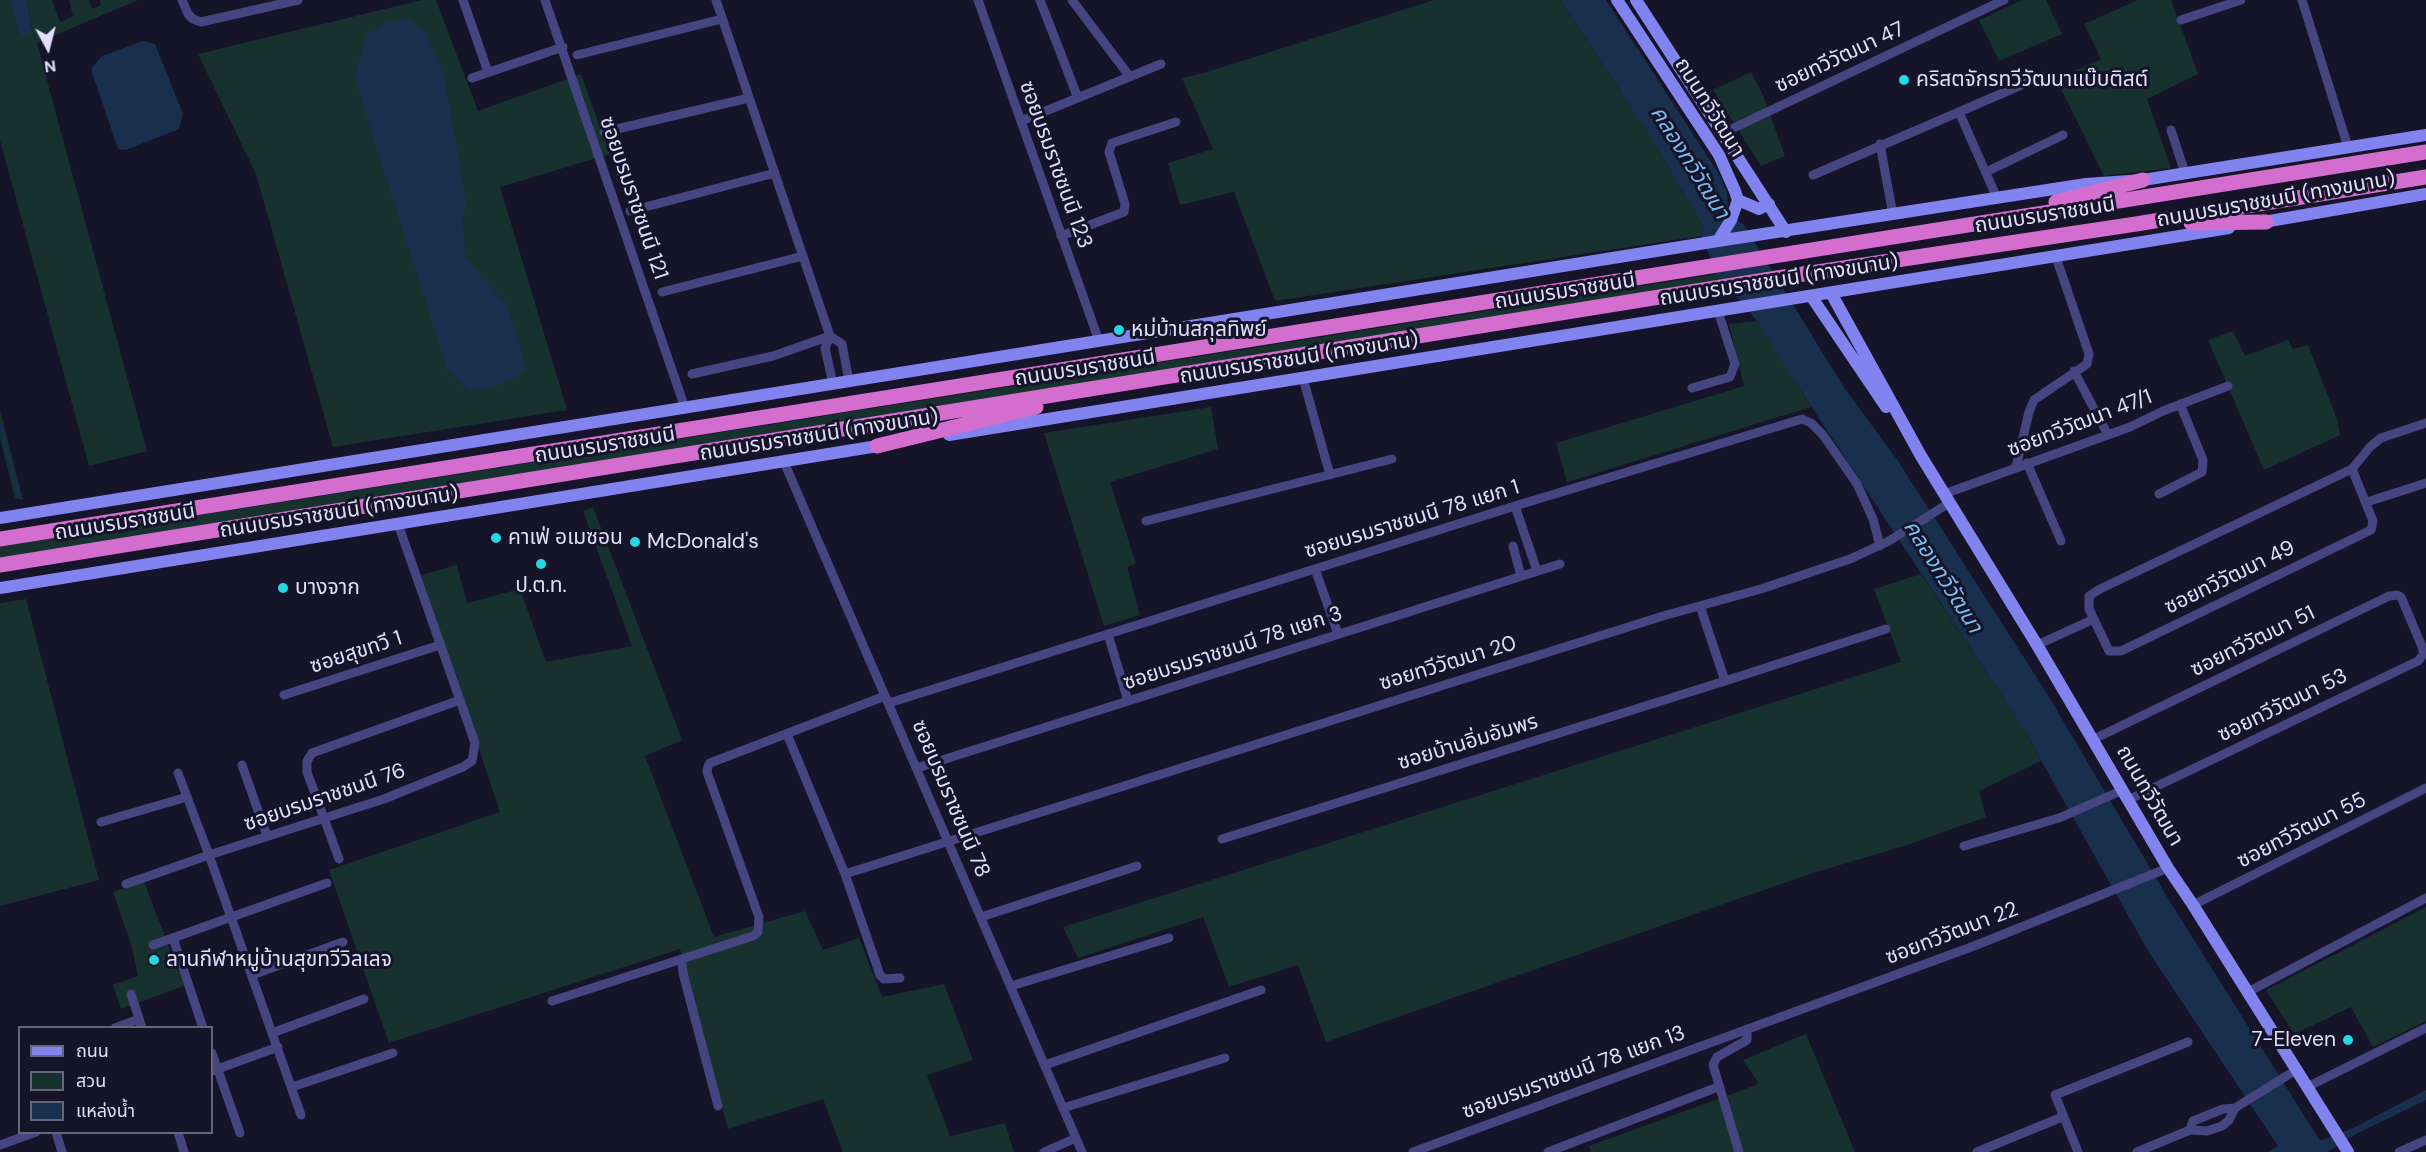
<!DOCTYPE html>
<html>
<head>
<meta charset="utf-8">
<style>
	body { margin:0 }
	#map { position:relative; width:2426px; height:1152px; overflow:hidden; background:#161428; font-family:"DM Sans","Noto Sans Thai",sans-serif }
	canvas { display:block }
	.legend { position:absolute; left:18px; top:1026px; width:195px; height:108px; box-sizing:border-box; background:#161428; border:2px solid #67657c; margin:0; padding:8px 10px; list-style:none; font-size:18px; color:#e0defb }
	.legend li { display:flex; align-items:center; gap:12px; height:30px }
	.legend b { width:30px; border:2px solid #67657c }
	.north { position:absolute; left:18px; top:18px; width:60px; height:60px; -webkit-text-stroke:4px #161428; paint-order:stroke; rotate:173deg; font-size:16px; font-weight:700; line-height:24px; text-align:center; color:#e0defb }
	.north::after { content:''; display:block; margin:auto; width:21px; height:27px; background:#e0defb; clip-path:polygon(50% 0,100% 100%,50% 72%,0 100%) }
</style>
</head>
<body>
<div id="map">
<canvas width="2426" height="1152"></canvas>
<ul class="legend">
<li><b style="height:8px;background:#8183ef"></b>ถนน</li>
<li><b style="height:16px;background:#17312f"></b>สวน</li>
<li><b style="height:16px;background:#182f4d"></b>แหล่งน้ำ</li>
</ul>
<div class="north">N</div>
</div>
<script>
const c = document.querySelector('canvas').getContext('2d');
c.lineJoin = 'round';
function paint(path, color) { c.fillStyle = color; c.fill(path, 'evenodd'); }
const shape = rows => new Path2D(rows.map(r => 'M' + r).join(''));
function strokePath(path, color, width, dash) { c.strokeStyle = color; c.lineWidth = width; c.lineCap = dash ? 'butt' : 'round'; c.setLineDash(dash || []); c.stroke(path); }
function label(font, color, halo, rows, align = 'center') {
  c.font = font + ' "DM Sans","Noto Sans Thai",sans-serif'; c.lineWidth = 6; c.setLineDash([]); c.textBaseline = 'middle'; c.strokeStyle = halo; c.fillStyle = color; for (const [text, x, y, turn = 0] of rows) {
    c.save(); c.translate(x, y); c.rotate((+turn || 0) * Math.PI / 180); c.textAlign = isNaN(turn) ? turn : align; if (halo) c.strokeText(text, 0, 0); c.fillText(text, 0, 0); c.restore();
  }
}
paint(shape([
	[0,0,10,0,20,37,33,31,26,0,52,0,60,22,73,16,69,0,89,0,92,9,101,5,100,0,138,0,37,43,147,451,89,466,0,140],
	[422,0,436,0,478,111,581,74,610,154,500,187,567,410,333,447,256,174,198,54],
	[1434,0,1561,0,1652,140,1703,226,1701,236,1275,301,1234,192,1180,205,1168,163,1213,149,1182,78,1207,72],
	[2022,0,2046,0,2062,34,1999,61,1979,20],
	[2138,0,2171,0,2198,74,2147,99,2171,168,2104,176,2056,79,2101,59,2084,24],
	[1751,72,1763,95,1785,156,1761,166,1713,90],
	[1717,274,1724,282,0,559,0,547],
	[1757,321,1811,407,1567,482,1556,443,1744,386,1729,324],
	[2233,331,2245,356,2288,340,2293,349,2308,345,2337,419,2340,435,2264,470,2208,340],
	[1211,407,1218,449,1110,482,1136,564,1127,567,1140,615,1104,626,1044,433],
	[0,409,23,500,15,498,0,438],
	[593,507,682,740,645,756,714,937,805,911,823,950,859,938,882,997,944,984,973,1060,927,1075,950,1136,1005,1123,1014,1152,843,1152,823,1099,728,1129,680,949,389,1043,329,870,500,812,421,575,457,565,467,603,520,589,546,662,632,646,583,511],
	[1921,574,2023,728,2041,761,1979,791,1986,817,1904,846,1813,873,1326,1042,1298,965,1229,987,1203,917,1078,958,1063,927,1901,662,1874,589],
	[26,599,99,880,0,906,0,603],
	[144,882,184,986,121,1009,113,985,138,976,131,944,113,892],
	[2426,907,2426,1021,2373,1047,2351,1007,2294,1034,2266,990],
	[1806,1034,1855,1152,1591,1152,1589,1146,1759,1084,1743,1060]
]), '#17312f');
paint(shape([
	[10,0,26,0,33,32,20,37],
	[1561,0,1606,0,1719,174,1727,192,1728,208,1726,213,1744,225,1843,386,1898,461,2046,692,2169,900,2320,1141,2355,1127,2426,1090,2426,1100,2356,1134,2327,1152,2268,1152,2278,1146,2148,951,2023,728,1784,365,1757,321,1717,274,1701,236,1703,226,1652,140],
	[408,19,425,32,444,75,466,201,463,221,465,258,508,306,526,370,498,385,469,392,447,369,355,80,364,38,383,23],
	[143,41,155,44,183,114,179,129,126,150,118,149,91,69,102,56]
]), '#182f4d');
strokePath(shape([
	[0,424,19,496]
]), '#182f4d', 3);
strokePath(shape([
	[182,0,188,14,193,19,201,22,298,0],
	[463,0,488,72],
	[545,0,685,408],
	[978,0,1099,341],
	[1040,0,1078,98],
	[1072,0,1130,77],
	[2302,0,2348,147],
	[2181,20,2241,0],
	[577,55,722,19],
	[472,78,563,47],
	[1959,112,2042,76],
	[1021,121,1161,64],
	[2171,130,2185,173],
	[604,132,749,98],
	[1723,133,2004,0],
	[1880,144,1893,215],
	[1986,172,2063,135],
	[1813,175,1959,112,1997,198],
	[630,211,775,173],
	[1061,236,1124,212,1125,204,1109,152,1112,143,1176,122],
	[662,292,803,256],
	[2074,371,2108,435],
	[692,374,773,356,830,336,716,0],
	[1303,378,1330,475],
	[833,384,825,348,830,336,842,344,849,381],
	[1692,388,1730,377,1735,364,1718,311],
	[784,462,1082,1152],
	[2027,463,2061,541],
	[2016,467,2029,412,2034,400,2087,364,2089,354,2056,257],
	[2352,469,2373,521,2371,530,2121,651,2109,651,2089,609,2089,596,2100,589,2352,469,2370,447,2381,438,2426,423],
	[1944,494,2130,427,2163,411,2228,386],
	[2159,494,2202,472,2203,460,2180,404],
	[2367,502,2426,483],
	[1515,506,1537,571],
	[1146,521,1392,459],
	[1513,546,1521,576],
	[1315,569,1338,634],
	[1700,606,1725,681],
	[1108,634,1128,701],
	[2037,645,2094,619],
	[284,695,440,645],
	[889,703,1515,506,1802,419,1811,423,1823,435,1857,484,1873,519,1880,546],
	[787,734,845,874,880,975,884,979,900,978],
	[2094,739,2389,596,2397,595,2401,597,2423,649,2423,655,2418,661,2128,800],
	[242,765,267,836],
	[917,768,1560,564],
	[101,822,187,797],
	[1222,839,1725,681,1886,629],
	[1964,846,2059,818,2123,790],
	[339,859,307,772,307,761,312,753,460,700],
	[845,874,1663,616,1761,589,1850,559,1889,541,1949,503],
	[126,884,209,855,178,773],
	[2193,905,2426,788],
	[981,917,1137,866],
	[173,938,203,1028],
	[153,945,327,883],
	[681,959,684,977,718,1106],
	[252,975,343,942],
	[1011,986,1169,938],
	[2248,992,2426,898],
	[131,994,142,1028],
	[552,1001,753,936,758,932,759,917,707,772,708,766,710,763,885,696],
	[115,1028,139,1019],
	[272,1033,364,999],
	[212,1053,240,1133],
	[1045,1065,1261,990],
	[212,1071,278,1047],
	[292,1087,393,1053],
	[2307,1087,2426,1028],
	[1063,1108,1225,1058],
	[301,1115,209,855,384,799,463,767,472,761,475,743,398,524],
	[2190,1130,2193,1121,2223,1109,2235,1108,2296,1070],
	[56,1132,62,1152],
	[178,1132,184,1152],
	[0,1145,36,1132],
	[1044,1152,1076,1138],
	[1413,1152,1974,946,2168,868],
	[1548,1152,1718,1087],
	[1739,1152,1713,1065,1717,1057,1747,1040,1747,1029],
	[1977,1152,2062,1117],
	[2078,1152,2055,1095,2188,1042],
	[2137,1152,2190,1130,2207,1131,2222,1126,2229,1120,2235,1108],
	[2399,1152,2426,1140]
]), '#444581', 9);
strokePath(shape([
	[1617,0,1719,155,1735,191,1738,200,1731,220,1718,241],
	[1636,0,1786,232],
	[1738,200,1759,209,1769,204],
	[2258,223,2426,194],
	[1831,293,1921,456,2037,645,2168,868,2193,905,2348,1152],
	[1811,296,1886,407],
	[949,435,2229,228],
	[0,518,1718,241,2086,184,2143,180,2426,135],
	[0,588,884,445]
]), '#8183ef', 12);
strokePath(shape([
	[2056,202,2143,180],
	[2191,223,2266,222],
	[877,446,1036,407],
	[0,539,2426,152],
	[0,565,1777,278,2136,224,2426,177]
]), '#d36ece', 15);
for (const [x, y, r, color] of [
	[1904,80,6,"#22d9e4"],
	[1119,330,6,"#22d9e4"],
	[496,538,6,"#22d9e4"],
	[635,542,6,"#22d9e4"],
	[541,564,6,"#22d9e4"],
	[283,588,6,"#22d9e4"],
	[154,960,6,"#22d9e4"],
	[2348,1040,6,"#22d9e4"]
]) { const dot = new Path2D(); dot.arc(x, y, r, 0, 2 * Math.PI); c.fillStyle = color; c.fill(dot); strokePath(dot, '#161428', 2); }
label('21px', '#e0defb', '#161428', [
	["ซอยทวีวัฒนา 47",1840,58,-25],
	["ถนนทวีวัฒนา",1709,108,58],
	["ซอยบรมราชชนนี 123",1055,165,70],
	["ซอยบรมราชชนนี 121",633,198,71],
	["ถนนบรมราชชนนี (ทางขนาน)",2276,200,-10],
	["ถนนบรมราชชนนี",2045,216,-9],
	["ถนนบรมราชชนนี (ทางขนาน)",1779,281,-9],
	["ถนนบรมราชชนนี",1565,292,-9],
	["ถนนบรมราชชนนี (ทางขนาน)",1299,359,-9],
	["ถนนบรมราชชนนี",1085,369,-9],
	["ซอยทวีวัฒนา 47/1",2080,424,-21],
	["ถนนบรมราชชนนี (ทางขนาน)",819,436,-9],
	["ถนนบรมราชชนนี",605,446,-9],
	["ถนนบรมราชชนนี (ทางขนาน)",339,513,-9],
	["ซอยบรมราชชนนี 78 แยก 1",1412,520,-17],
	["ถนนบรมราชชนนี",125,523,-9],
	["ซอยทวีวัฒนา 49",2230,578,-26],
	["ซอยทวีวัฒนา 51",2253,642,-26],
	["ซอยบรมราชชนนี 78 แยก 3",1233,649,-18],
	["ซอยสุขทวี 1",356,653,-18],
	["ซอยทวีวัฒนา 20",1448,664,-17],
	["ซอยทวีวัฒนา 53",2283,706,-26],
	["ซอยบ้านอิ่มอัมพร",1468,743,-17],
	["ถนนทวีวัฒนา",2149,796,60],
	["ซอยบรมราชชนนี 76",325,798,-19],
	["ซอยบรมราชชนนี 78",950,799,67],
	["ซอยทวีวัฒนา 55",2302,831,-27],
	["ซอยทวีวัฒนา 22",1952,934,-21],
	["ซอยบรมราชชนนี 78 แยก 13",1574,1073,-20]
]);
label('21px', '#e0defb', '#161428', [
	["คริสตจักรทวีวัฒนาแบ๊บติสต์",1916,80],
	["หม่บ้านสกุลทิพย์",1131,330],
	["คาเฟ่ อเมซอน",508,538],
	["McDonald's",647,542],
	["ป.ต.ท.",541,586,"center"],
	["บางจาก",295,588],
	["ลานกีฬาหมู่บ้านสุขทวีวิลเลจ",166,960],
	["7-Eleven",2336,1040,"right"]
], 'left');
label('italic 22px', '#79bdee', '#161428', [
	["คลองทวีวัฒนา",1689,163,58],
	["คลองทวีวัฒนา",1942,577,58]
]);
</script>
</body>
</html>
